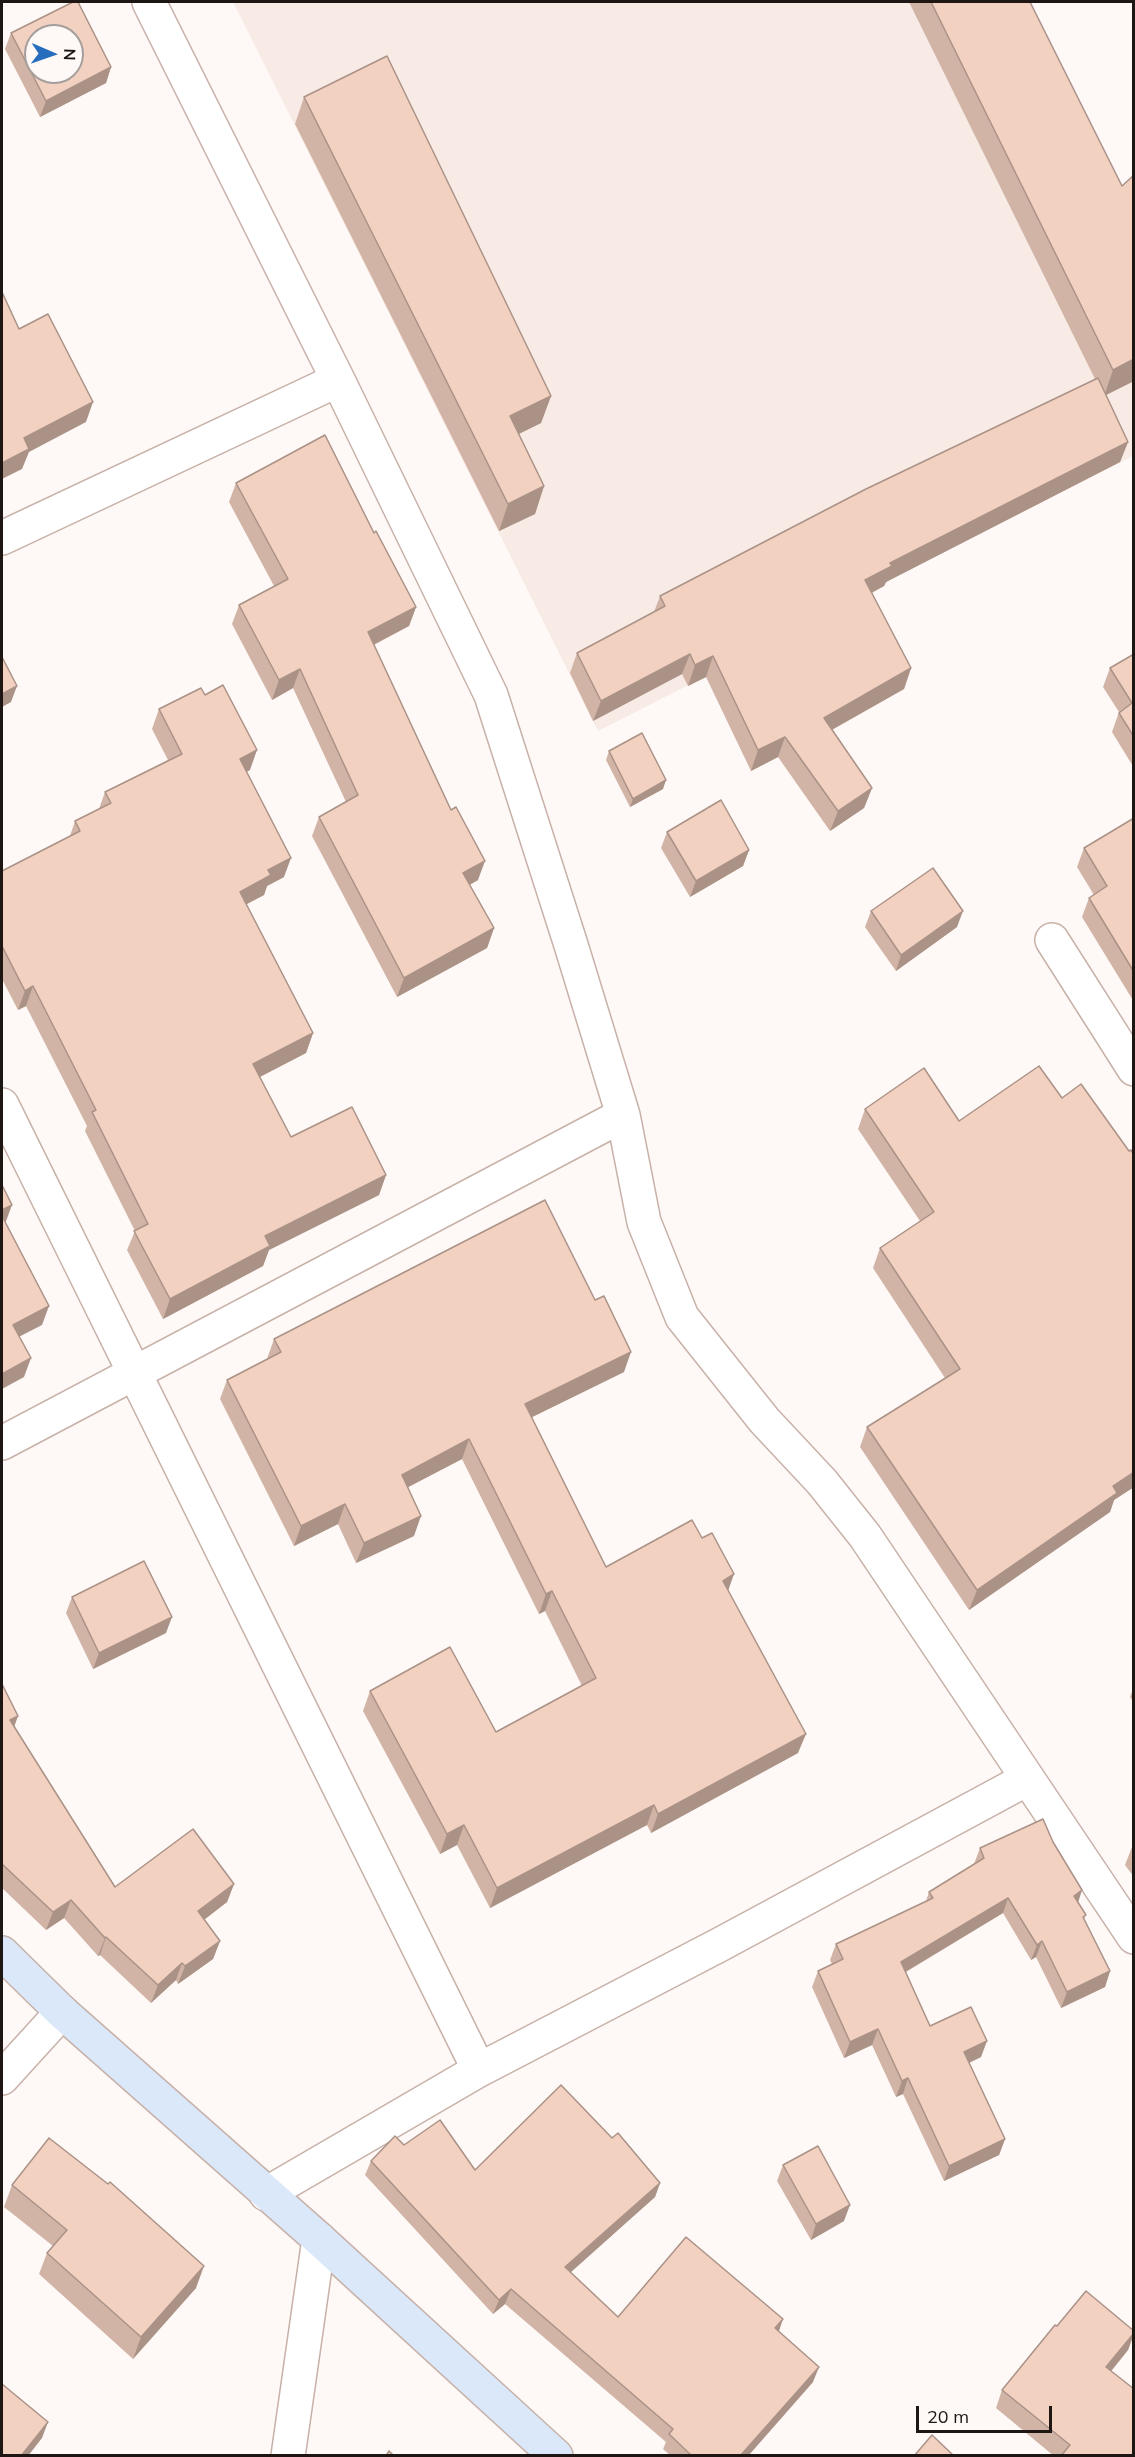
<!DOCTYPE html>
<html>
<head>
<meta charset="utf-8">
<style>
	body { margin:0 }
	#map { position:relative; width:1135px; height:2457px; overflow:hidden; background:#fef9f7; font-family:Mulish,sans-serif }
	canvas { display:block }
	.frame { position:absolute; inset:0; border:3px solid #1e1613; pointer-events:none }
	.north { position:absolute; left:24px; top:24px; width:60px; height:60px; box-sizing:border-box; background:#fef9f7; border:2px solid #a49e9c; border-radius:50%; rotate:92deg; font-size:16px; font-weight:700; line-height:24px; text-align:center; color:#1e1613 }
	.north::after { content:''; display:block; margin:auto; width:21px; height:27px; background:#266dbd; clip-path:polygon(50% 0,100% 100%,50% 72%,0 100%) }
	.scale { position:absolute; left:916px; top:2406px; width:136px; height:27px; box-sizing:border-box; border:3px solid #1e1613; border-top:0; padding-left:8px; font-size:18px; line-height:21px; white-space:nowrap; color:#1e1613; -webkit-text-stroke:4px #fef9f7; paint-order:stroke }
</style>
</head>
<body>
<div id="map">
<canvas width="1135" height="2457"></canvas>
<div class="frame"></div>
<div class="north">N</div>
<div class="scale">20 m</div>
</div>
<script>
const c = document.querySelector('canvas').getContext('2d');
c.lineJoin = 'round';
function paint(path, color) { c.fillStyle = color; c.fill(path, 'evenodd'); }
const shape = rows => new Path2D(rows.map(r => 'M' + r).join(''));
function strokePath(path, color, width, dash) { c.strokeStyle = color; c.lineWidth = width; c.lineCap = dash ? 'butt' : 'round'; c.setLineDash(dash || []); c.stroke(path); }
paint(shape([
	[233,2,1007,2,1133,255,1133,456,891,579,884,586,598,731]
]), '#f8ebe6');
const street = shape([
	[149,2,338,380,491,695,571,945,623,1115,644,1222,682,1317,764,1420,822,1482,865,1536,1134,1937],
	[2,538,338,380],
	[1052,940,1134,1069],
	[2,1105,479,2070],
	[2,1443,623,1115],
	[2,2078,62,2012],
	[266,2194,479,2070,721,1944,1027,1779],
	[288,2456,319,2239]
]);
const secondary = shape([
	[2,1953,62,2012,319,2239,556,2456]
]);
strokePath(street, '#c7b1a8', 36);
strokePath(secondary, '#c7b1a8', 36);
strokePath(street, '#fff', 33);
strokePath(secondary, '#dae8fa', 33);
paint(shape([
	[909,2,1030,2,1122,186,1134,175,1134,381,1106,395,1128,442,1120,462,886,582,884,586,872,593,911,668,904,689,832,730,872,788,864,808,830,831,778,757,751,771,706,677,688,686,682,674,593,721,570,673,577,653,654,612,660,596,1095,379],
	[11,33,111,67,106,83,40,117,5,49],
	[304,97,551,396,541,423,519,434,544,486,535,514,499,531,295,124],
	[236,483,374,533,416,607,409,626,374,645,478,880,470,885,494,928,487,948,397,997,312,836,319,817,346,802,293,688,272,700,232,624,239,605,274,586,229,502],
	[1134,654,1134,768,1112,732,1119,712,1103,687,1110,668],
	[205,695,250,770,246,772,284,877,267,886,264,895,246,904,313,1033,306,1053,260,1077,291,1137,386,1175,379,1195,269,1250,263,1266,163,1319,127,1250,135,1231,85,1131,87,1126,26,1006,18,1010,2,979,2,871,70,836,75,821,99,809,105,792,168,760,152,729,159,709],
	[609,751,663,789,630,807,606,760],
	[1134,818,1134,1002,1082,917,1089,898,1094,895,1077,867,1084,848],
	[667,832,749,850,743,866,690,897,661,848],
	[871,911,957,927,896,971,865,927],
	[1062,1098,1134,1155,1134,1487,1114,1500,1110,1512,969,1610,860,1447,867,1427,945,1378,873,1268,880,1248,920,1221,858,1129,865,1109,959,1121],
	[274,1339,624,1372,532,1417,606,1567,728,1591,798,1753,651,1833,647,1825,490,1908,457,1845,440,1854,363,1711,370,1691,496,1732,582,1686,545,1611,539,1614,462,1459,408,1487,414,1536,356,1563,338,1524,294,1546,220,1399,227,1380,267,1359],
	[72,1597,166,1633,93,1669,66,1613],
	[2,1684,14,1727,115,1887,234,1884,227,1902,204,1920,220,1941,213,1959,178,1984,176,1980,151,2003,100,1955,98,1956,64,1918,46,1930,2,1888],
	[1134,1687,1134,1703,1130,1697],
	[1134,1846,1134,1877,1125,1865,1132,1847],
	[980,1848,1078,1902,1086,1915,1084,1919,1110,1971,1105,1987,1061,2008,1036,1957,1031,1960,1003,1913,906,1972,930,2026,981,2057,969,2063,1005,2139,999,2155,944,2181,903,2094,896,2097,872,2045,844,2058,812,1987,818,1971,832,1964,830,1960,836,1944,926,1901,929,1892,974,1864],
	[612,2138,660,2183,655,2197,570,2272,618,2317,779,2332,813,2382,748,2456,671,2456,663,2449,666,2442,505,2304,493,2314,365,2175,371,2161,404,2145,475,2170],
	[783,2165,844,2221,811,2240,777,2181],
	[108,2184,196,2288,133,2359,39,2274,47,2253,53,2246,4,2207,12,2185],
	[1057,2326,1134,2331,1134,2335,1128,2350,1111,2371,1134,2456,1054,2456,996,2408,1002,2390]
]), '#d1b4a6');
paint(shape([
	[111,67,106,83,40,117,46,101],
	[1134,359,1134,381,1104,396,1113,370],
	[551,396,541,423,500,443,510,416],
	[93,402,86,422,29,452,22,469,2,479,2,463,24,438],
	[1128,442,1120,462,886,582,884,586,857,600,865,580,890,563],
	[544,486,535,514,499,531,508,504],
	[416,607,409,626,361,651,368,632],
	[690,654,682,674,593,721,601,701],
	[713,656,706,677,688,686,695,665],
	[911,668,904,689,817,738,824,718],
	[300,669,293,688,272,700,279,680],
	[17,686,11,702,2,707,2,694],
	[785,737,778,757,751,771,758,750],
	[257,750,250,770,233,779,240,759],
	[666,780,663,789,630,807,633,799],
	[872,788,864,808,830,831,838,811],
	[749,850,743,866,690,897,696,881],
	[291,858,284,877,267,886,264,895,232,912,240,892,268,870],
	[485,861,478,880,456,892,463,873],
	[963,911,957,927,896,971,901,955],
	[494,928,487,948,397,997,404,978],
	[33,986,26,1006,18,1010,25,991],
	[313,1033,306,1053,246,1084,253,1064],
	[386,1175,379,1195,269,1250,263,1266,163,1319,170,1299,265,1236],
	[12,1205,5,1224,2,1225,2,1210],
	[49,1306,42,1325,7,1343,13,1325],
	[631,1352,624,1372,518,1424,525,1404],
	[31,1358,24,1377,2,1389,2,1374],
	[469,1439,462,1459,395,1494,402,1475],
	[1134,1472,1134,1487,1114,1500,1110,1512,969,1610,977,1590,1113,1486],
	[345,1504,338,1524,294,1546,301,1526],
	[421,1516,414,1536,356,1563,364,1543],
	[734,1574,727,1594,723,1581],
	[552,1591,545,1611,539,1614,546,1594],
	[172,1617,166,1633,93,1669,99,1653],
	[18,1716,12,1733,10,1720],
	[806,1734,798,1753,651,1833,658,1814],
	[654,1805,647,1825,490,1908,497,1888],
	[464,1825,457,1845,440,1854,447,1834],
	[234,1884,227,1902,192,1929,198,1911],
	[1082,1890,1077,1906,1074,1896],
	[1008,1898,1003,1913,895,1978,901,1962],
	[71,1900,64,1918,46,1930,53,1912],
	[106,1937,100,1955,98,1956,105,1938],
	[220,1941,213,1959,178,1984,185,1966],
	[1042,1941,1036,1957,1031,1960,1037,1945],
	[182,1963,176,1980,151,2003,158,1985],
	[1110,1971,1105,1987,1061,2008,1067,1992],
	[878,2029,872,2045,844,2058,850,2042],
	[987,2041,981,2057,958,2068,964,2052],
	[908,2078,903,2094,896,2097,902,2081],
	[1005,2139,999,2155,944,2181,949,2166],
	[660,2183,655,2197,560,2282,565,2267],
	[850,2205,844,2221,811,2240,816,2224],
	[204,2266,196,2288,133,2359,141,2337],
	[511,2289,505,2304,493,2314,499,2300],
	[783,2319,778,2334,775,2328],
	[1134,2333,1128,2350,1100,2385,1106,2367],
	[819,2367,813,2382,748,2456,740,2456],
	[48,2422,42,2438,28,2456,21,2456]
]), '#aa9287');
const building = shape([
	[73,2,78,2,111,67,46,101,11,33,73,2],
	[36,36,72,36,72,72,36,72,36,36],
	[931,2,1030,2,1122,186,1134,175,1134,359,1113,370,931,2],
	[387,56,551,396,510,416,544,486,508,504,304,97,387,56],
	[2,292,19,329,48,314,93,402,24,438,29,449,2,463,2,292],
	[1098,378,1128,442,890,563,892,566,865,580,911,668,824,718,872,788,838,811,785,737,758,750,713,656,695,665,690,654,601,701,577,653,665,606,660,596,866,489,1098,378],
	[325,435,374,533,376,531,416,607,368,632,451,810,456,807,485,861,463,873,494,928,404,978,319,817,358,795,300,669,279,680,239,605,288,579,236,483,325,435],
	[1134,654,1134,737,1119,713,1132,703,1110,668,1134,654],
	[2,657,17,686,2,694,2,657],
	[223,685,257,750,240,759,291,858,268,870,271,875,240,892,313,1033,253,1064,291,1137,352,1107,386,1175,265,1236,270,1246,170,1299,134,1231,148,1224,92,1112,96,1110,33,986,25,991,2,946,2,871,80,831,75,821,111,803,105,792,182,754,159,709,201,688,205,695,223,685],
	[642,733,666,780,633,799,609,751,642,733],
	[721,800,749,850,696,881,667,832,721,800],
	[1134,818,1134,972,1089,898,1107,886,1084,848,1134,818],
	[933,868,963,911,901,955,871,911,933,868],
	[1039,1066,1062,1098,1081,1084,1129,1151,1131,1150,1134,1155,1134,1472,1113,1486,1117,1493,977,1590,867,1427,960,1369,880,1248,934,1212,865,1109,924,1068,959,1121,1039,1066],
	[2,1185,12,1205,2,1210,2,1185],
	[545,1200,595,1300,604,1296,631,1352,525,1404,606,1567,692,1520,702,1538,712,1533,734,1574,723,1581,806,1734,658,1814,654,1805,497,1888,464,1825,447,1834,370,1691,450,1647,496,1732,596,1678,552,1591,546,1594,469,1439,402,1475,421,1516,364,1543,345,1504,301,1526,227,1380,281,1352,274,1339,545,1200],
	[2,1216,49,1306,13,1325,31,1358,2,1374,2,1216],
	[144,1561,172,1617,99,1653,72,1597,144,1561],
	[2,1684,18,1716,10,1720,115,1887,193,1829,234,1884,198,1911,220,1941,185,1966,182,1963,158,1985,106,1937,105,1938,71,1900,53,1912,2,1864,2,1684],
	[1043,1819,1053,1842,1082,1890,1074,1896,1086,1915,1083,1917,1110,1971,1067,1992,1042,1941,1037,1945,1008,1898,901,1962,930,2026,971,2007,987,2041,964,2052,1005,2139,949,2166,908,2078,902,2081,878,2029,850,2042,818,1971,843,1959,836,1944,933,1898,929,1892,984,1858,980,1848,1043,1819],
	[561,2085,612,2138,618,2133,660,2183,565,2267,618,2317,686,2237,783,2319,775,2328,819,2367,740,2456,692,2456,669,2434,673,2429,511,2289,499,2300,371,2161,395,2136,404,2145,440,2120,475,2170,561,2085],
	[49,2138,108,2184,110,2182,204,2266,141,2337,47,2253,67,2230,12,2185,49,2138],
	[818,2146,850,2205,816,2224,783,2165,818,2146],
	[1086,2291,1134,2331,1134,2333,1106,2367,1134,2389,1134,2456,1061,2456,1070,2445,1002,2390,1055,2325,1057,2326,1086,2291],
	[2,2384,48,2422,21,2456,2,2456,2,2384],
	[932,2435,954,2456,914,2456,932,2435],
	[389,2451,394,2456,386,2456,389,2451]
]);
paint(building, '#f3d1c1');
strokePath(building, '#aa9287', 1.5);
</script>
</body>
</html>
